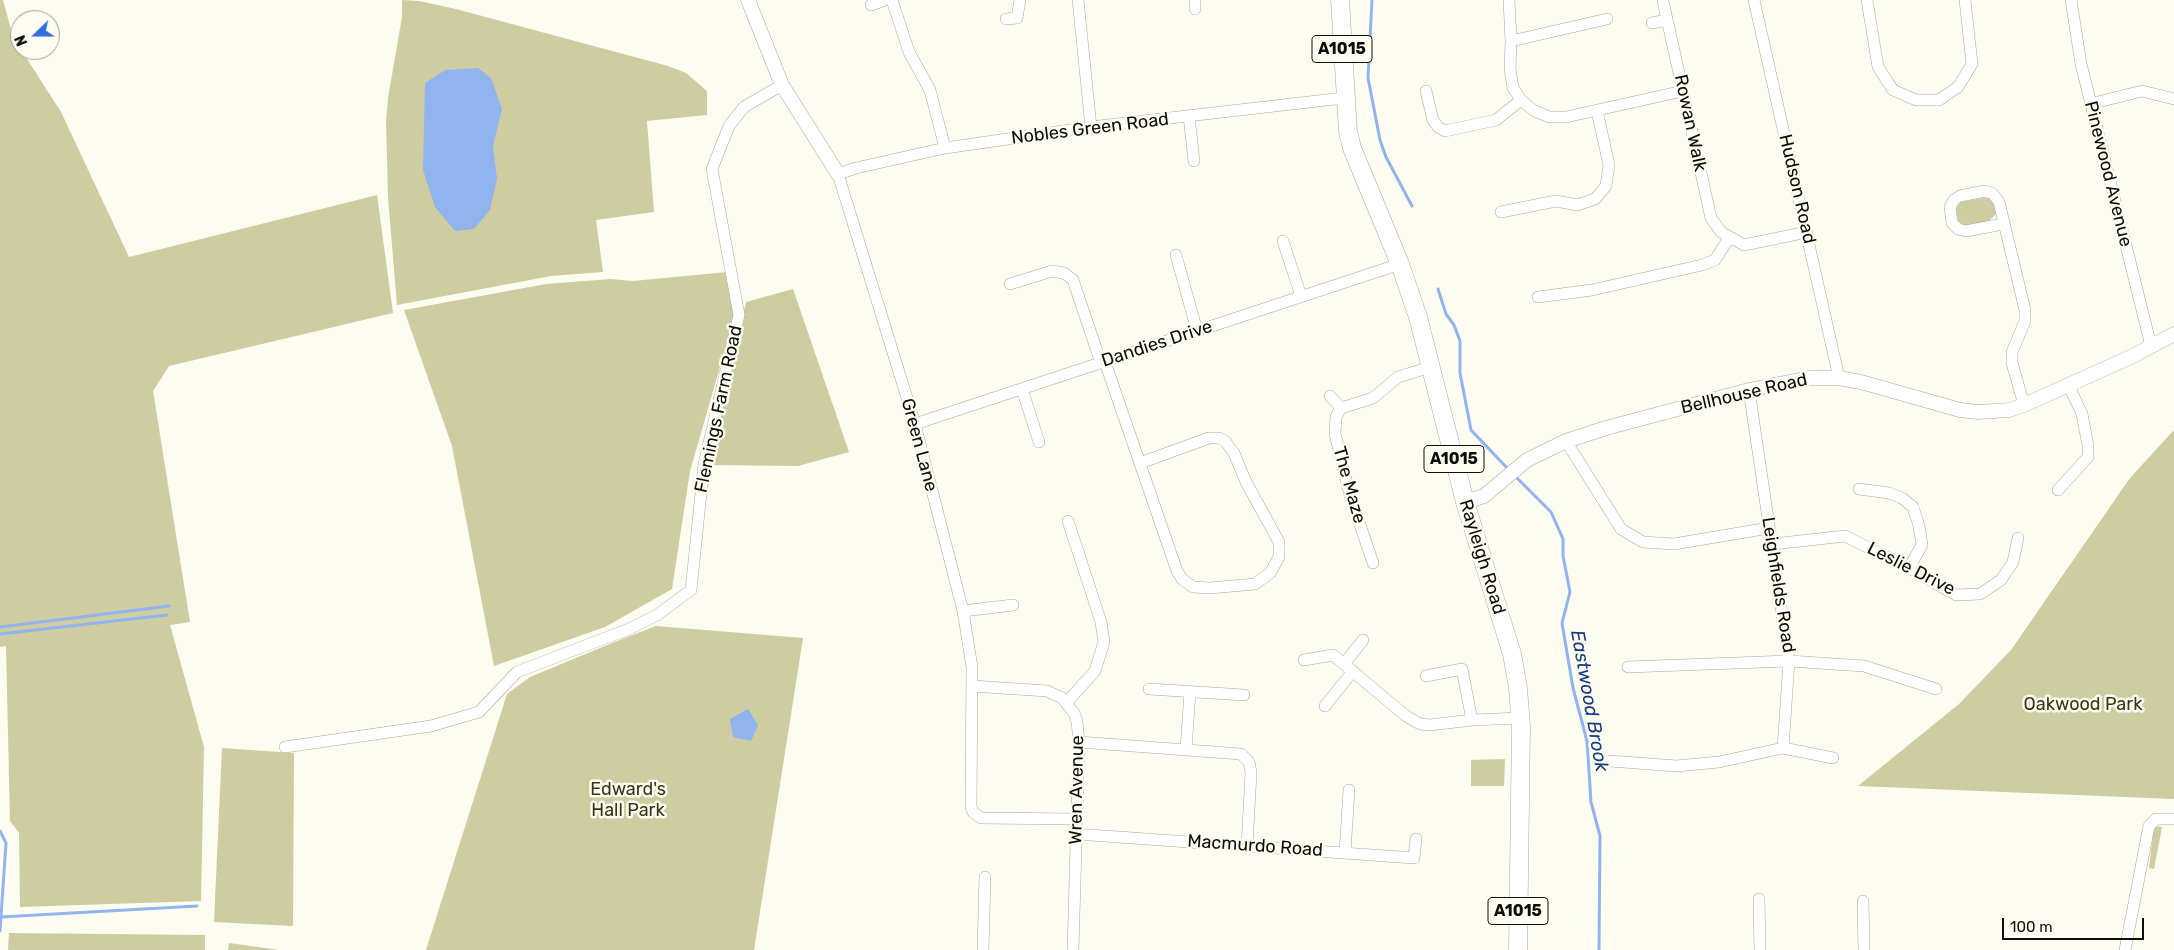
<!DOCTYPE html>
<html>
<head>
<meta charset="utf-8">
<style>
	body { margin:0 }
	#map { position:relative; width:2174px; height:950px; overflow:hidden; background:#fcfcf0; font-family:Rubik,sans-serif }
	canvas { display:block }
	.north { position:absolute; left:10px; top:10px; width:50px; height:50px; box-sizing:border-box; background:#fcfcf0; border:1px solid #9c9c94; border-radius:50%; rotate:248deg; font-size:14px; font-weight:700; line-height:20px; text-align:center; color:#0d0d09 }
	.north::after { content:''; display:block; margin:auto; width:18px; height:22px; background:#326ddb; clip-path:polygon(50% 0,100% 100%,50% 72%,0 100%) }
	.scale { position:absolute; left:2002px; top:918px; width:142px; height:22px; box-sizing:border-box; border:2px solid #0d0d09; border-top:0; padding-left:6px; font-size:15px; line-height:18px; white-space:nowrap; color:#0d0d09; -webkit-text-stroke:4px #fcfcf0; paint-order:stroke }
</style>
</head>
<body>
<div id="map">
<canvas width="2174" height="950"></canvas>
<div class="north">N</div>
<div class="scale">100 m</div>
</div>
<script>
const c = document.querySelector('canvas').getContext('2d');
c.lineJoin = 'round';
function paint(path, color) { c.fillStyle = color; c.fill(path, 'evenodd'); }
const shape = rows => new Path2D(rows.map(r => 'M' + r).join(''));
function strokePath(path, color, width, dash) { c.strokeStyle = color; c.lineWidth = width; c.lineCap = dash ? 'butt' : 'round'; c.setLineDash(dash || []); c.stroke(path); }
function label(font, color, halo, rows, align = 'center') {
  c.font = font + ' Rubik,sans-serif'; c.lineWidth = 5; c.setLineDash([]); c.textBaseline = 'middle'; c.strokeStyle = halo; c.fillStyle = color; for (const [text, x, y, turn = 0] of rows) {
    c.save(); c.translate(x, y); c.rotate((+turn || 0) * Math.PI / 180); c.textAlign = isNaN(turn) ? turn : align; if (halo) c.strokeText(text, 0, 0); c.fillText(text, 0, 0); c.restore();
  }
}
paint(shape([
	[0,0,3,0,13,37,61,112,129,257,377,195,393,313,169,366,153,391,190,622,170,625,204,747,201,901,20,907,19,833,10,821,6,646,0,647],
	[402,0,419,1,456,9,668,66,686,73,707,91,707,115,647,121,654,212,596,220,603,272,551,276,397,305,388,197,386,121,388,98,402,17],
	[1988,197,1995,204,1996,214,1988,222,1966,227,1958,221,1956,208,1961,202],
	[727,272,735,315,690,471,672,589,605,627,494,666,452,446,404,310,546,284,611,279,633,281],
	[793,289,849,452,798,466,709,465,746,302],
	[2174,430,2174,799,1858,786,1959,704,2011,650,2130,478],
	[656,626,803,638,754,950,426,950,507,694,530,677,617,641],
	[222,748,294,753,293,926,214,922],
	[1505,759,1504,786,1471,786,1471,760],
	[2154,826,2162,827,2154,869,2149,868],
	[9,933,205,935,205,950,8,950],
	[229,943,279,950,228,950]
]), '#cdcda1');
paint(shape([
	[478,68,491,78,502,109,493,146,497,179,490,210,474,229,455,231,435,207,423,170,425,83,445,70],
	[748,709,758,725,751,741,733,737,730,719]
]), '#92b4ee');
strokePath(shape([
	[1372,0,1368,78,1380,140,1386,157,1412,206],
	[1438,289,1446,314,1454,325,1460,341,1460,373,1471,430,1509,470],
	[1515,476,1551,512,1563,539,1563,556,1570,592,1562,623,1573,688,1587,741,1591,802,1600,836,1599,950],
	[0,627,169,606],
	[0,634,167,615],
	[0,831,6,843,0,931],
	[1,917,197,906]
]), '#92b4ee', 3);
const minor = shape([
	[892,0,909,52,930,90,945,148],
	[1078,0,1091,127],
	[1509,0,1511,41,1510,69,1513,88,1521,100,1533,110,1549,117,1566,117,1683,91],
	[1754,0,1839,378],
	[1867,0,1878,67,1893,90,1916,100,1939,100,1958,87,1972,64,1965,0],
	[2071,0,2081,64,2151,346],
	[1663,1,1711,218,1721,232,1744,245,1807,232],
	[871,5,885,0],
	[1195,9,1195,0],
	[1006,19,1017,18,1020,0],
	[1652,23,1667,20],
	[1511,41,1607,19],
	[1426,91,1433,120,1438,127,1445,131,1496,120,1521,100],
	[2090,104,2142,91,2174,99],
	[1189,116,1194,161],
	[1501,212,1556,201,1577,205,1595,199,1606,186,1609,165,1597,111],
	[2003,224,1966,231,1958,229,1952,223,1950,207,1954,200,1960,196,1985,191,1993,194,1999,202,2025,310,2025,321,2012,352,2012,363,2024,405],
	[1283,241,1301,296],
	[1176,255,1197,331],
	[1010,284,1052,271,1064,273,1073,280,1101,363],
	[1538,297,1592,290,1702,265,1715,260,1729,238],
	[1105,362,1177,571,1182,579,1193,587,1210,588,1255,584,1270,573,1279,557,1279,542,1246,482,1234,453,1225,441,1219,438,1209,438,1140,463],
	[1022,389,1039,442],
	[1330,396,1341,408],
	[915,424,1400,264],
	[1566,441,1621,529,1643,542,1674,544,1769,528],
	[1859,489,1889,493,1902,498,1913,507,1919,526,1922,545,1909,568],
	[2058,490,2088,457,2088,446,2082,414,2068,384],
	[1773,544,1845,536,1909,568,1956,595,1980,594,2001,580,2013,562,2018,538],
	[1373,563,1350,495,1335,434,1336,417,1341,408,1373,398,1398,377,1431,367],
	[963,611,1013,605],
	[1304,660,1333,655,1406,716,1420,724,1430,725,1472,720,1520,718],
	[1344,664,1363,640],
	[1628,667,1789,661,1864,666,1936,689],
	[1426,676,1462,669,1472,720],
	[972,686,1047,691,1062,698,1074,713,1077,721,1079,742,1073,950],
	[1149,689,1244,695],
	[1067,702,1095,671,1104,642,1101,622,1068,521],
	[1325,706,1353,671],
	[1079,742,1241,754,1249,762,1251,772,1247,846],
	[285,747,431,726,479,712,517,672,629,629,657,615,691,590,704,464,739,315,712,169,729,126,744,107,782,85],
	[1783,748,1833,758],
	[1186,749,1190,692],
	[1610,761,1676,766,1719,762,1783,748,1789,661,1749,390],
	[1077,819,981,818,973,812,971,807,972,667,963,611,915,424,838,174,856,168,945,148,1091,127,1344,98],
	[1076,834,1414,858,1416,839],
	[1345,852,1349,790],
	[1759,899,1760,950],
	[1863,901,1864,950],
	[983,950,985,877],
	[2125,950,2149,826,2156,819,2174,819]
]);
const tertiary = shape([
	[748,0,782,85,838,174],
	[1465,502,1484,496,1527,460,1566,441,1606,428,1749,390,1809,378,1839,378,1861,382,1960,410,1978,412,2009,410,2024,405,2133,356,2174,334]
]);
const primary = shape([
	[1340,0,1348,132,1352,148,1400,264,1418,317,1465,502,1512,654,1518,688,1521,726,1518,950]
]);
strokePath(minor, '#a9a99e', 12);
strokePath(tertiary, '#a9a99e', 15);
strokePath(primary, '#a9a99e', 19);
strokePath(minor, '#fff', 11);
strokePath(tertiary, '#fff', 14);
strokePath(primary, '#fff', 18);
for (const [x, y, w] of [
	[1342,49,60],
	[1454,459,60],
	[1518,911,60]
]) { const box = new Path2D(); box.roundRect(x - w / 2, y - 13.5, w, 27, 4); c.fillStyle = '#fcfcf0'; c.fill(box); strokePath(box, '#0d0d09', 1); }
label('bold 16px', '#0d0d09', null, [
	["A1015",1342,49],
	["A1015",1454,459],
	["A1015",1518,911]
]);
label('18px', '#0d0d09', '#fcfcf0', [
	["Rowan Walk",1690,123,78],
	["Nobles Green Road",1090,129,-7],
	["Pinewood Avenue",2108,174,76],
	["Hudson Road",1797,189,77],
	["Dandies Drive",1157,344,-18],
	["Bellhouse Road",1744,394,-13],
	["Flemings Farm Road",719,409,-78],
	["Green Lane",919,445,75],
	["The Maze",1349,485,74],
	["Rayleigh Road",1482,557,73],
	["Leslie Drive",1911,569,27],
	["Leighfields Road",1778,585,81],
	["Wren Avenue",1077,790,-89],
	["Macmurdo Road",1255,846,4]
]);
label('18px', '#373616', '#fcfcf0', [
	["Oakwood Park",2083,705],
	["Edward's",628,790],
	["Hall Park",628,811]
]);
label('italic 19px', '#183c80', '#fcfcf0', [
	["Eastwood Brook",1589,701,80]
]);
</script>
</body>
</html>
